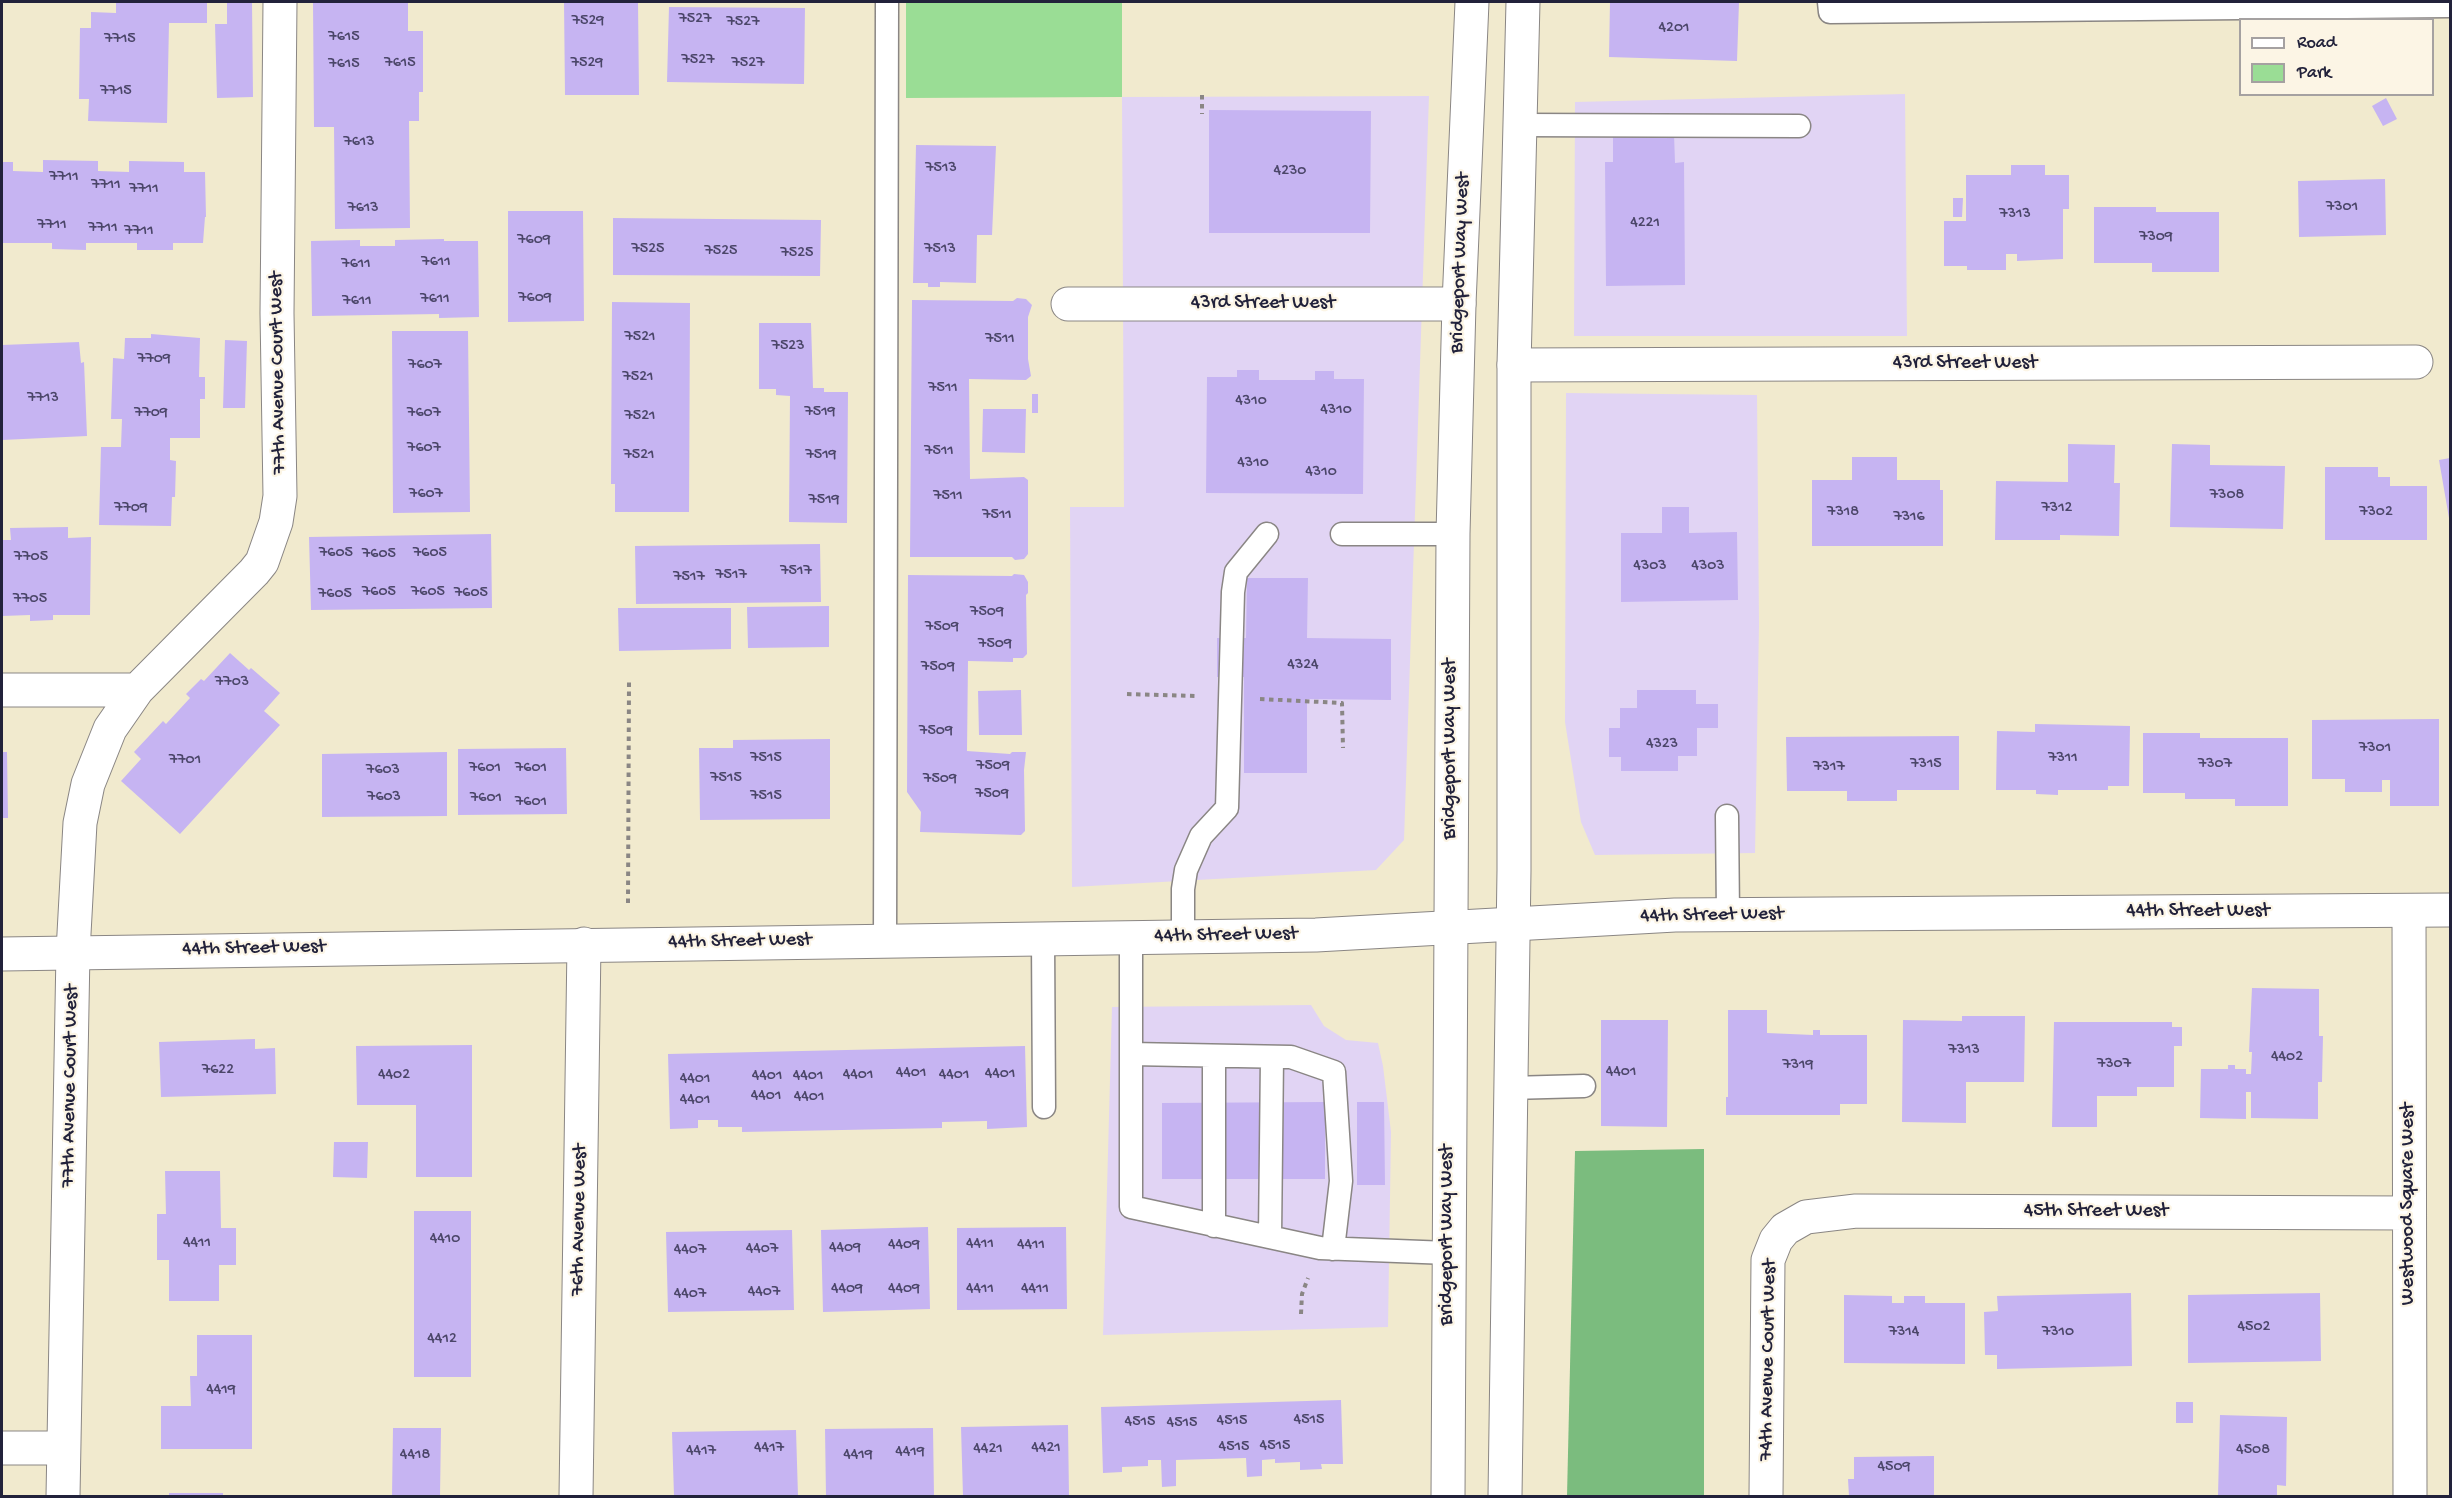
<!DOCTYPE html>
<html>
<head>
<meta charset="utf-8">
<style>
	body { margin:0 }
	#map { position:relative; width:2452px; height:1498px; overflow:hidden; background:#f1eace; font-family:"Gochi Hand",sans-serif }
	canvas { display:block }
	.frame { position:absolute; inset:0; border:3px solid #22223b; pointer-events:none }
	.legend { position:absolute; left:2239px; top:18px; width:195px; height:78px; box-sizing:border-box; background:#fcf5e5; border:2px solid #a5a1a1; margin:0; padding:8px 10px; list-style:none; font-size:18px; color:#22223b }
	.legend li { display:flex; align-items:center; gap:12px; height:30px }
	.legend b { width:30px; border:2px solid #a5a1a1 }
</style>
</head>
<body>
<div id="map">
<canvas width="2452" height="1498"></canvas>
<div class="frame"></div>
<ul class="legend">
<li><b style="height:8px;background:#fff"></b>Road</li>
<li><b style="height:16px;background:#9add95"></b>Park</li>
</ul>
</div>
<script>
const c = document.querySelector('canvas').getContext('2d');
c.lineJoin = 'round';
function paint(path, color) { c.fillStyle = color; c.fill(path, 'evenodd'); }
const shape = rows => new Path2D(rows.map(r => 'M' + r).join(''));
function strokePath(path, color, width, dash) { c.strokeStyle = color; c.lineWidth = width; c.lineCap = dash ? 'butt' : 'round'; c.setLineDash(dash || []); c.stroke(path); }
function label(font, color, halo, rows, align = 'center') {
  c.font = font + ' "Gochi Hand",sans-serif'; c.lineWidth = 4.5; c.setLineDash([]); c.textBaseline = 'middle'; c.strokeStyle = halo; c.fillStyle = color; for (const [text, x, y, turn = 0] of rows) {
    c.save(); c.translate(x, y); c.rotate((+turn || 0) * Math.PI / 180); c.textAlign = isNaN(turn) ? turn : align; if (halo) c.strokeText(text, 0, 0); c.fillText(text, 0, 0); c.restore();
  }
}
paint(shape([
	[1905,94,1907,336,1574,336,1575,102],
	[1429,96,1404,840,1376,870,1072,887,1070,507,1124,507,1122,97],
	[1566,393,1757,395,1759,624,1755,853,1595,855,1581,822,1565,722],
	[1311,1005,1324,1026,1346,1040,1378,1043,1383,1066,1391,1132,1388,1327,1103,1335,1112,1007]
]), '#e1d4f4');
paint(shape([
	[906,2,1122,2,1122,97,906,98]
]), '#9add95');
paint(shape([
	[1704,1149,1704,1496,1567,1496,1575,1151]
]), '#7bbc7e');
paint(shape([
	[116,2,207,2,207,23,169,23,167,123,88,121,89,99,79,99,80,28,91,28,91,12,116,13],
	[227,2,252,2,253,97,217,98,215,24,227,24],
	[564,2,638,2,639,95,565,95],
	[1610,2,1739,2,1737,61,1609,57],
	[313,3,408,3,408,31,423,31,423,92,419,92,419,121,409,121,410,228,335,229,334,127,314,127],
	[669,7,805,8,804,84,667,82],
	[2386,98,2397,119,2383,126,2372,106],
	[1209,110,1371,111,1370,233,1209,233],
	[1674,134,1675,163,1684,162,1685,285,1606,286,1605,162,1613,162,1613,136],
	[916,145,996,146,992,235,977,235,976,283,940,282,940,287,928,287,928,283,913,283],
	[43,160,98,161,98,171,129,172,129,161,184,162,184,172,205,172,206,217,205,217,203,243,173,243,173,250,137,250,137,243,86,243,86,250,52,249,52,243,2,243,2,162,13,162,13,171,43,172],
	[2011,165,2045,165,2045,175,2069,175,2069,209,2063,209,2063,259,2017,261,2017,254,2006,254,2006,270,1967,270,1967,266,1944,266,1944,221,1966,221,1966,175,2011,175],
	[2385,179,2386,235,2299,237,2298,181],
	[1953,198,1963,198,1962,217,1953,217],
	[2094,207,2156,207,2156,212,2219,212,2219,272,2152,272,2152,263,2094,263],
	[508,211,583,211,584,321,508,322],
	[613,218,821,220,820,276,613,275],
	[444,239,444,241,478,241,479,317,439,318,439,314,312,316,311,241,360,240,360,246,395,246,395,240],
	[1017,298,1026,299,1032,305,1028,317,1028,359,1031,376,1026,380,969,379,970,479,1024,477,1028,480,1028,554,1024,559,1015,560,1012,557,910,557,912,300,1013,301],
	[612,302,690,303,689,512,615,512,615,484,611,484],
	[759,323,811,323,813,388,824,388,824,392,848,392,847,523,789,522,790,396,776,395,776,389,759,389],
	[392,331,468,331,470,512,393,513],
	[151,334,200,338,199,377,205,377,205,399,200,399,200,438,170,438,170,460,176,461,175,497,172,497,171,526,99,525,101,447,121,447,122,419,111,419,113,358,124,359,125,338,151,338],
	[225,340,247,341,245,408,223,408],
	[79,342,81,363,84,362,87,436,2,440,2,345],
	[1237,370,1259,370,1259,380,1315,380,1315,371,1334,371,1334,379,1364,379,1363,494,1206,493,1207,377,1237,377],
	[1032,394,1038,394,1038,413,1032,413],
	[983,409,1026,409,1025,453,982,452],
	[2068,444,2115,445,2114,483,2120,483,2119,536,2060,535,2060,540,1995,540,1996,481,2068,482],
	[2172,444,2210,445,2210,465,2285,466,2283,529,2170,527],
	[1852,457,1897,457,1897,480,1940,480,1940,490,1943,490,1943,546,1812,546,1812,480,1852,480],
	[2450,458,2450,518,2449,518,2439,460],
	[2325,467,2378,467,2378,477,2390,477,2390,486,2427,486,2427,540,2325,540],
	[1662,507,1689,507,1689,533,1737,532,1738,600,1621,602,1621,533,1662,533],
	[68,527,68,538,91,537,90,615,53,615,53,620,30,621,30,615,2,616,2,540,11,540,10,528],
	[491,534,492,608,311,610,309,537],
	[820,544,821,602,636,604,635,546],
	[1014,574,1024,575,1028,582,1028,593,1026,595,1027,654,1023,658,1013,658,1013,662,968,661,967,751,1010,754,1012,752,1026,752,1024,770,1025,831,1021,835,920,832,921,812,907,792,908,575,1012,576],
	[1247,578,1308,578,1307,638,1391,639,1391,700,1307,699,1307,773,1244,773,1244,677,1217,677,1217,638,1246,638],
	[829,606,829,647,748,648,747,607],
	[618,608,731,608,731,649,619,651],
	[230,653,249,670,251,668,280,693,264,711,280,725,180,834,121,781,141,759,134,752,163,721,166,724,190,698,186,694,201,679,204,681],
	[1021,690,1022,735,979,735,978,691],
	[1637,690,1696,690,1696,704,1718,704,1718,728,1697,728,1697,756,1678,756,1678,771,1621,771,1621,757,1609,757,1609,728,1620,728,1620,708,1637,708],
	[2439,719,2439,806,2390,806,2390,780,2382,780,2382,792,2345,792,2345,779,2312,779,2312,720],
	[2035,724,2130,726,2129,786,2108,786,2108,790,2058,790,2058,795,2036,794,2036,790,1996,790,1997,731,2035,732],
	[2143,733,2200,733,2200,738,2288,738,2288,806,2235,806,2235,799,2185,799,2185,793,2143,793],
	[1959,736,1959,790,1897,790,1897,801,1847,801,1847,791,1787,791,1786,737],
	[830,739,830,819,700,820,699,748,733,748,733,740],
	[566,748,567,814,458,815,458,749],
	[2,752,7,752,8,818,2,818],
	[447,752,447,816,322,817,322,754],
	[2252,988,2319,989,2319,1036,2323,1036,2322,1082,2318,1082,2318,1119,2251,1118,2251,1092,2246,1092,2246,1119,2200,1118,2201,1069,2228,1069,2228,1065,2235,1065,2235,1069,2246,1069,2246,1074,2251,1074,2252,1052,2249,1052],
	[1728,1010,1767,1010,1767,1033,1813,1035,1813,1030,1820,1030,1820,1035,1867,1035,1867,1104,1840,1104,1840,1115,1726,1115,1726,1097,1728,1097],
	[1962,1016,2025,1016,2024,1082,1966,1082,1966,1123,1902,1122,1903,1020,1962,1021],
	[1601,1020,1668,1020,1667,1127,1601,1126],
	[2054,1022,2172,1022,2172,1027,2182,1027,2182,1046,2174,1046,2174,1087,2137,1087,2137,1096,2097,1096,2097,1127,2052,1127],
	[255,1039,255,1049,275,1048,276,1094,161,1097,159,1042],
	[472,1045,472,1177,416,1177,416,1105,357,1105,356,1046],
	[1025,1046,1027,1127,987,1129,987,1121,942,1122,942,1128,742,1132,742,1127,718,1127,718,1120,698,1120,698,1128,670,1129,668,1054],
	[1325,1102,1325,1179,1162,1179,1162,1103],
	[1357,1102,1384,1102,1385,1185,1357,1185],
	[334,1142,368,1142,367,1178,333,1177],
	[165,1171,220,1171,221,1228,236,1228,236,1265,219,1265,219,1301,169,1301,169,1260,157,1260,157,1214,166,1214],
	[414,1211,471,1211,471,1377,414,1377],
	[928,1227,930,1309,823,1312,821,1230],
	[1066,1227,1067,1309,957,1310,957,1228],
	[792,1230,794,1310,668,1312,666,1232],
	[2131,1293,2132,1366,1997,1369,1997,1355,1985,1355,1984,1312,1998,1311,1997,1296],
	[2320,1293,2321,1361,2188,1363,2188,1295],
	[1844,1295,1892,1296,1892,1303,1904,1303,1904,1296,1925,1296,1925,1303,1965,1303,1965,1364,1844,1363],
	[197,1335,252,1335,252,1449,161,1449,161,1406,191,1406,190,1376,197,1376],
	[1341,1400,1343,1464,1321,1464,1322,1469,1300,1470,1300,1462,1275,1463,1275,1459,1262,1460,1262,1476,1247,1477,1246,1458,1176,1460,1176,1486,1162,1487,1161,1460,1148,1460,1148,1466,1122,1467,1122,1472,1103,1473,1101,1407],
	[2176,1402,2193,1402,2193,1423,2176,1423],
	[2220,1415,2287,1417,2286,1486,2277,1485,2277,1496,2218,1496],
	[1068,1425,1069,1496,963,1496,961,1427],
	[393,1428,441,1428,440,1496,392,1496],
	[933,1428,934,1496,826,1496,825,1429],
	[796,1430,798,1496,674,1496,672,1432],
	[1934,1456,1934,1496,1849,1496,1848,1479,1854,1479,1854,1457],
	[169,1493,223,1493,223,1496,169,1496]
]), '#c6b4f2');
const lane = shape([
	[1829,2,1830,12,2450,6],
	[1520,125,1799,126],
	[1342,534,1453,534],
	[1727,816,1728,915],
	[1183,936,1183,889,1186,870,1201,836,1227,808,1233,592,1236,572,1267,534],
	[1131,937,1131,1207,1320,1248,1448,1253],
	[1043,938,1044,1107],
	[885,940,887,2],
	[1131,1054,1291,1057,1334,1072,1341,1181,1333,1249],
	[1214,1056,1214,1226],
	[1510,1088,1584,1086],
	[1270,1237,1272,1057]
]);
const street = shape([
	[1068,304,1459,304],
	[1514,365,2416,362],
	[2,690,137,690],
	[2409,911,2410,1496],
	[2,1448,63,1448],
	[63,1496,73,952,80,823,88,784,110,729,137,690,254,572,262,562,276,522,280,496,277,313,280,2],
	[576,1496,584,944],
	[1766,1496,1768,1260,1776,1240,1785,1229,1806,1217,1856,1211,2409,1213]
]);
const secondary = shape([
	[2,954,1316,935,1675,915,2450,910]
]);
const primary = shape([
	[1448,1496,1453,534,1459,304,1472,2],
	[1505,1496,1514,870,1514,365,1523,2]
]);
strokePath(lane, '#8a8684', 25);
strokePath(street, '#8a8684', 35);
strokePath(secondary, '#8a8684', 35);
strokePath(primary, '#8a8684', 35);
strokePath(shape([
	[1202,95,1202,114],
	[1127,694,1198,696],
	[1260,699,1342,703,1343,748],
	[628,903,629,682],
	[1301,1314,1302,1294,1308,1278]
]), '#8a8684', 4, [4.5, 4.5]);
strokePath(lane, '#fff', 22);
strokePath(street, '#fff', 33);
strokePath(secondary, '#fff', 33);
strokePath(primary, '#fff', 33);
label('16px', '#4b4669', null, [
	["7527",695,20],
	["7529",588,22],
	["7527",743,23],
	["4201",1674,29],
	["7615",344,38],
	["7715",120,40],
	["7527",698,61],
	["7615",400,64],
	["7529",587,64],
	["7527",748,64],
	["7615",344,65],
	["7715",116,92],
	["7613",359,143],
	["7513",941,169],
	["4230",1290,172],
	["7711",64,178],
	["7711",106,186],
	["7711",144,190],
	["7301",2342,208],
	["7613",363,209],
	["7313",2015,215],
	["4221",1645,224],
	["7711",52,226],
	["7711",103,229],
	["7711",139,232],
	["7309",2156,238],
	["7609",534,241],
	["7525",648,250],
	["7513",940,250],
	["7525",721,252],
	["7525",797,254],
	["7611",436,263],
	["7611",356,265],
	["7609",535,299],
	["7611",435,300],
	["7611",357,302],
	["7521",640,338],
	["7511",1000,340],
	["7523",788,347],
	["7709",154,360],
	["7607",425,366],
	["7521",638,378],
	["7511",943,389],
	["7713",43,399],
	["4310",1251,402],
	["4310",1336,411],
	["7519",820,413],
	["7709",151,414],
	["7607",424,414],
	["7521",640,417],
	["7607",424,449],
	["7511",939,452],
	["7521",639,456],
	["7519",821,456],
	["4310",1253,464],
	["4310",1321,473],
	["7607",426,495],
	["7308",2227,496],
	["7511",948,497],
	["7519",824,501],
	["7709",131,509],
	["7312",2057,509],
	["7318",1843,513],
	["7302",2376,513],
	["7511",997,516],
	["7316",1909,518],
	["7605",336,554],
	["7605",430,554],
	["7605",379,555],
	["7705",31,558],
	["4303",1650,567],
	["4303",1708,567],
	["7517",796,572],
	["7517",731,576],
	["7517",689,578],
	["7605",379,593],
	["7605",428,593],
	["7605",471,594],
	["7605",335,595],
	["7705",30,600],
	["7509",987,613],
	["7509",942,628],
	["7509",995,645],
	["4324",1303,666],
	["7509",938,668],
	["7703",232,683],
	["7509",936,732],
	["4323",1662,745],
	["7301",2375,749],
	["7515",766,759],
	["7311",2063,759],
	["7701",185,761],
	["7315",1926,765],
	["7307",2215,765],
	["7509",993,767],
	["7317",1829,768],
	["7601",485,769],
	["7601",531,769],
	["7603",383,771],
	["7515",726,779],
	["7509",940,780],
	["7509",992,795],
	["7515",766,797],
	["7603",384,798],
	["7601",486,799],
	["7601",531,803],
	["7313",1964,1051],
	["4402",2287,1058],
	["7307",2114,1065],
	["7319",1798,1066],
	["7622",218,1071],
	["4401",1621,1073],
	["4401",911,1074],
	["4401",1000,1075],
	["4402",394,1076],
	["4401",858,1076],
	["4401",954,1076],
	["4401",767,1077],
	["4401",808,1077],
	["4401",695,1080],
	["4401",766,1097],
	["4401",809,1098],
	["4401",695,1101],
	["4410",445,1240],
	["4411",197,1244],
	["4411",980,1245],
	["4409",904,1246],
	["4411",1031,1246],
	["4409",845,1249],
	["4407",762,1250],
	["4407",690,1251],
	["4409",847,1290],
	["4409",904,1290],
	["4411",980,1290],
	["4411",1035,1290],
	["4407",764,1293],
	["4407",690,1295],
	["4502",2254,1328],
	["7314",1904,1333],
	["7310",2058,1333],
	["4412",442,1340],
	["4419",221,1391],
	["4515",1309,1421],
	["4515",1232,1422],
	["4515",1140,1423],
	["4515",1182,1424],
	["4515",1275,1447],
	["4515",1234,1448],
	["4417",769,1449],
	["4421",1046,1449],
	["4421",988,1450],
	["4508",2253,1451],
	["4417",701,1452],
	["4419",910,1453],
	["4418",415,1456],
	["4419",858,1456],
	["4509",1894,1468]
]);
label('20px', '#22223b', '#fcf5e5', [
	["Bridgeport Way West",1461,263,-88],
	["43rd Street West",1263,304],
	["43rd Street West",1965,364],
	["77th Avenue Court West",279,373,-91],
	["Bridgeport Way West",1451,749,-90],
	["44th Street West",2198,912],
	["44th Street West",1712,916,-1],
	["44th Street West",1226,936,-1],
	["44th Street West",740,942,-1],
	["44th Street West",254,949,-1],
	["77th Avenue Court West",71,1086,-89],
	["Westwood Square West",2409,1204,-90],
	["45th Street West",2096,1212],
	["76th Avenue West",580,1220,-89],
	["Bridgeport Way West",1448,1235,-90],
	["74th Avenue Court West",1769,1360,-89]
]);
</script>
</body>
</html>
